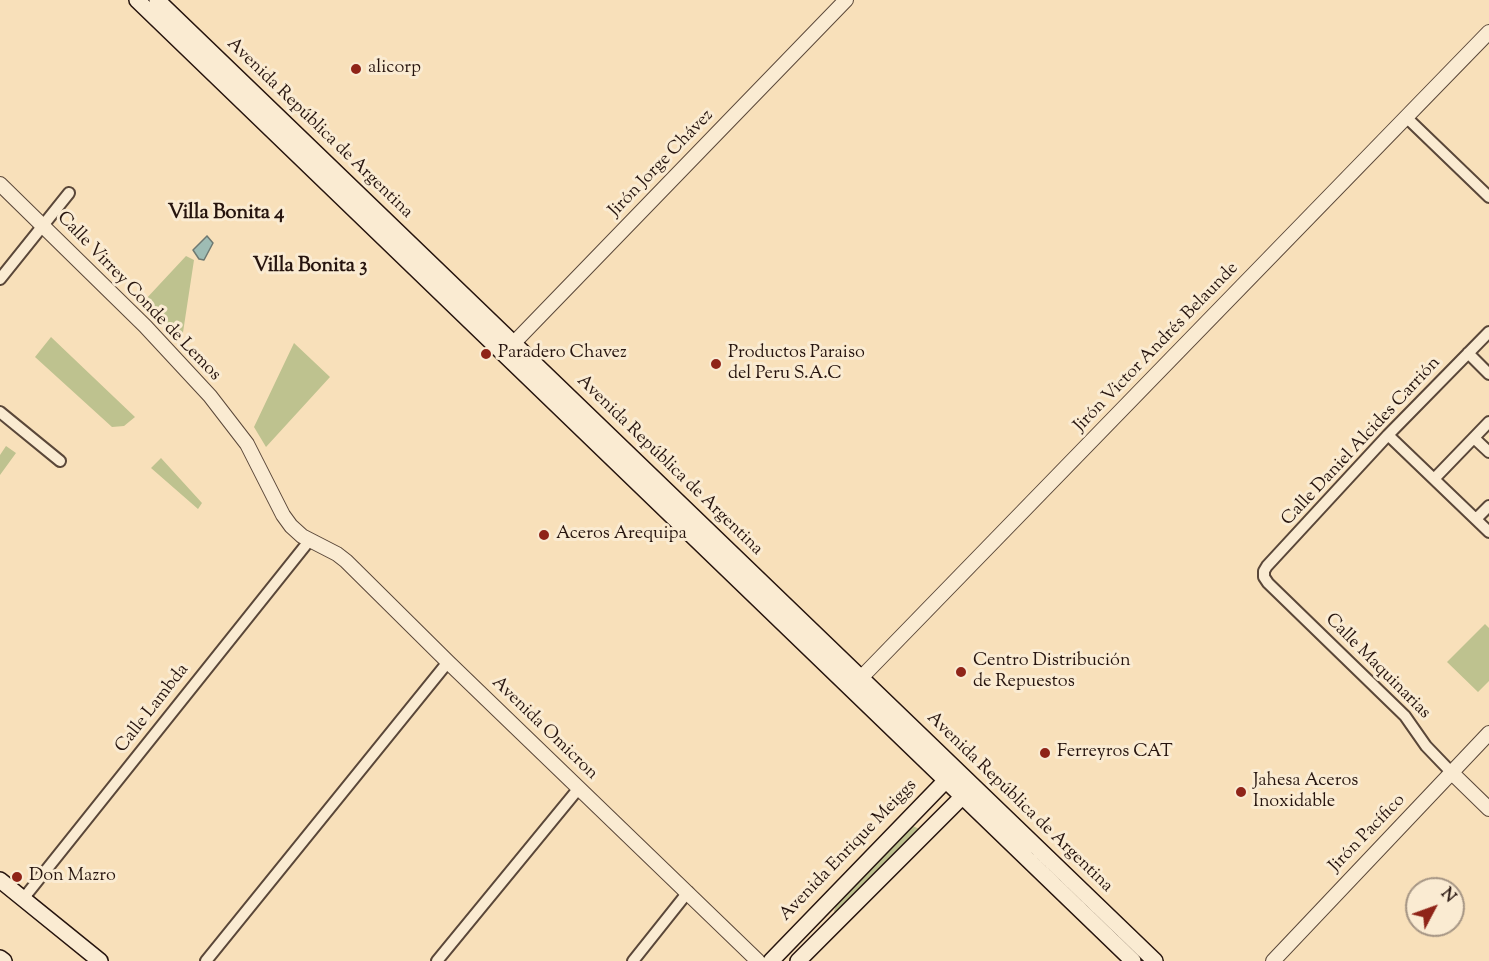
<!DOCTYPE html>
<html>
<head>
<meta charset="utf-8">
<style>
	body { margin:0 }
	#map { position:relative; width:1489px; height:961px; overflow:hidden; background:#f8e0ba; font-family:"Sorts Mill Goudy",serif }
	canvas { display:block }
	.north { position:absolute; left:1405px; top:877px; width:60px; height:60px; box-sizing:border-box; background:#faebd2; border:2px solid #a59584; border-radius:50%; rotate:49deg; font-size:16px; font-weight:700; line-height:24px; text-align:center; color:#26140e }
	.north::after { content:''; display:block; margin:auto; width:21px; height:27px; background:#8f2418; clip-path:polygon(50% 0,100% 100%,50% 72%,0 100%) }
</style>
</head>
<body>
<div id="map">
<canvas width="1489" height="961"></canvas>
<div class="north">N</div>
</div>
<script>
const c = document.querySelector('canvas').getContext('2d');
c.lineJoin = 'round';
function paint(path, color) { c.fillStyle = color; c.fill(path, 'evenodd'); }
const shape = rows => new Path2D(rows.map(r => 'M' + r).join(''));
function strokePath(path, color, width, dash) { c.strokeStyle = color; c.lineWidth = width; c.lineCap = dash ? 'butt' : 'round'; c.setLineDash(dash || []); c.stroke(path); }
function label(font, color, halo, rows, align = 'center') {
  c.font = font + ' "Sorts Mill Goudy",serif'; c.lineWidth = 6; c.setLineDash([]); c.textBaseline = 'middle'; c.strokeStyle = halo; c.fillStyle = color; for (const [text, x, y, turn = 0] of rows) {
    c.save(); c.translate(x, y); c.rotate((+turn || 0) * Math.PI / 180); c.textAlign = isNaN(turn) ? turn : align; if (halo) c.strokeText(text, 0, 0); c.fillText(text, 0, 0); c.restore();
  }
}
paint(shape([
	[186,256,194,260,182,339,145,300],
	[51,337,135,417,124,426,112,427,35,357],
	[294,343,330,377,266,447,254,427],
	[6,446,16,453,0,475,0,455],
	[161,458,202,503,198,509,151,468],
	[1485,624,1489,628,1489,681,1478,692,1447,662],
	[913,826,919,829,919,833,839,914,835,913,834,911,836,906]
]), '#bec28f');
const water = shape([
	[207,236,213,243,204,260,199,259,193,250,207,236]
]);
paint(water, '#9ebcb4');
strokePath(water, '#6e7972', 1.5);
const minor = shape([
	[1406,117,1489,197],
	[0,279,69,193],
	[1468,353,1489,374],
	[0,412,60,461],
	[1388,435,1489,532],
	[1474,438,1489,452],
	[1434,479,1489,422],
	[1476,519,1489,506],
	[1451,772,1426,746,1405,716,1268,583,1264,577,1264,571,1267,566,1388,435,1489,332],
	[23,899,309,541],
	[206,961,448,662],
	[437,961,579,788],
	[633,961,688,892]
]);
const tertiary = shape([
	[0,184,145,326,210,396,247,444,283,515,291,526,302,536,337,554,346,561,448,662,758,961],
	[507,350,846,0],
	[855,684,1489,32],
	[1451,772,1489,809],
	[1273,961,1489,733]
]);
const secondary = shape([
	[137,0,1133,961],
	[157,0,1155,961],
	[0,880,100,961],
	[0,958,4,961],
	[771,961,952,774],
	[798,961,969,790]
]);
strokePath(minor, '#5a4739', 14);
strokePath(tertiary, '#5a4739', 16);
strokePath(secondary, '#26140e', 18);
strokePath(minor, '#faebd2', 10);
strokePath(tertiary, '#faebd2', 14);
strokePath(secondary, '#faebd2', 15);
for (const [x, y, r, color] of [
	[356,69,6,"#8f2418"],
	[486,354,6,"#8f2418"],
	[716,364,6,"#8f2418"],
	[544,535,6,"#8f2418"],
	[961,672,6,"#8f2418"],
	[1045,753,6,"#8f2418"],
	[1241,792,6,"#8f2418"],
	[17,877,6,"#8f2418"]
]) { const dot = new Path2D(); dot.arc(x, y, r, 0, 2 * Math.PI); c.fillStyle = color; c.fill(dot); strokePath(dot, '#faebd2', 2); }
label('18px', '#26140e', '#faebd2', [
	["alicorp",368,69],
	["Paradero Chavez",498,354],
	["Productos Paraiso",728,354],
	["del Peru S.A.C",728,375],
	["Aceros Arequipa",556,535],
	["Centro Distribución",973,662],
	["de Repuestos",973,683],
	["Ferreyros CAT",1057,753],
	["Jahesa Aceros",1253,782],
	["Inoxidable",1253,803],
	["Don Mazro",29,877]
], 'left');
label('18px', '#26140e', '#faebd2', [
	["Avenida República de Argentina",319,129,44],
	["Jirón Jorge Chávez",662,164,-46],
	["Calle Virrey Conde de Lemos",138,297,46],
	["Jirón Victor Andrés Belaunde",1157,348,-46],
	["Calle Daniel Alcides Carrión",1362,442,-47],
	["Avenida República de Argentina",669,466,44],
	["Calle Maquinarias",1377,667,45],
	["Calle Lambda",153,709,-52],
	["Avenida Omicron",544,729,44],
	["Avenida República de Argentina",1019,803,44],
	["Jirón Pacífico",1368,834,-46],
	["Avenida Enrique Meiggs",849,851,-46]
]);
label('bold 20px', '#26140e', '#faebd2', [
	["Villa Bonita 4",226,215],
	["Villa Bonita 3",310,268]
]);
</script>
</body>
</html>
